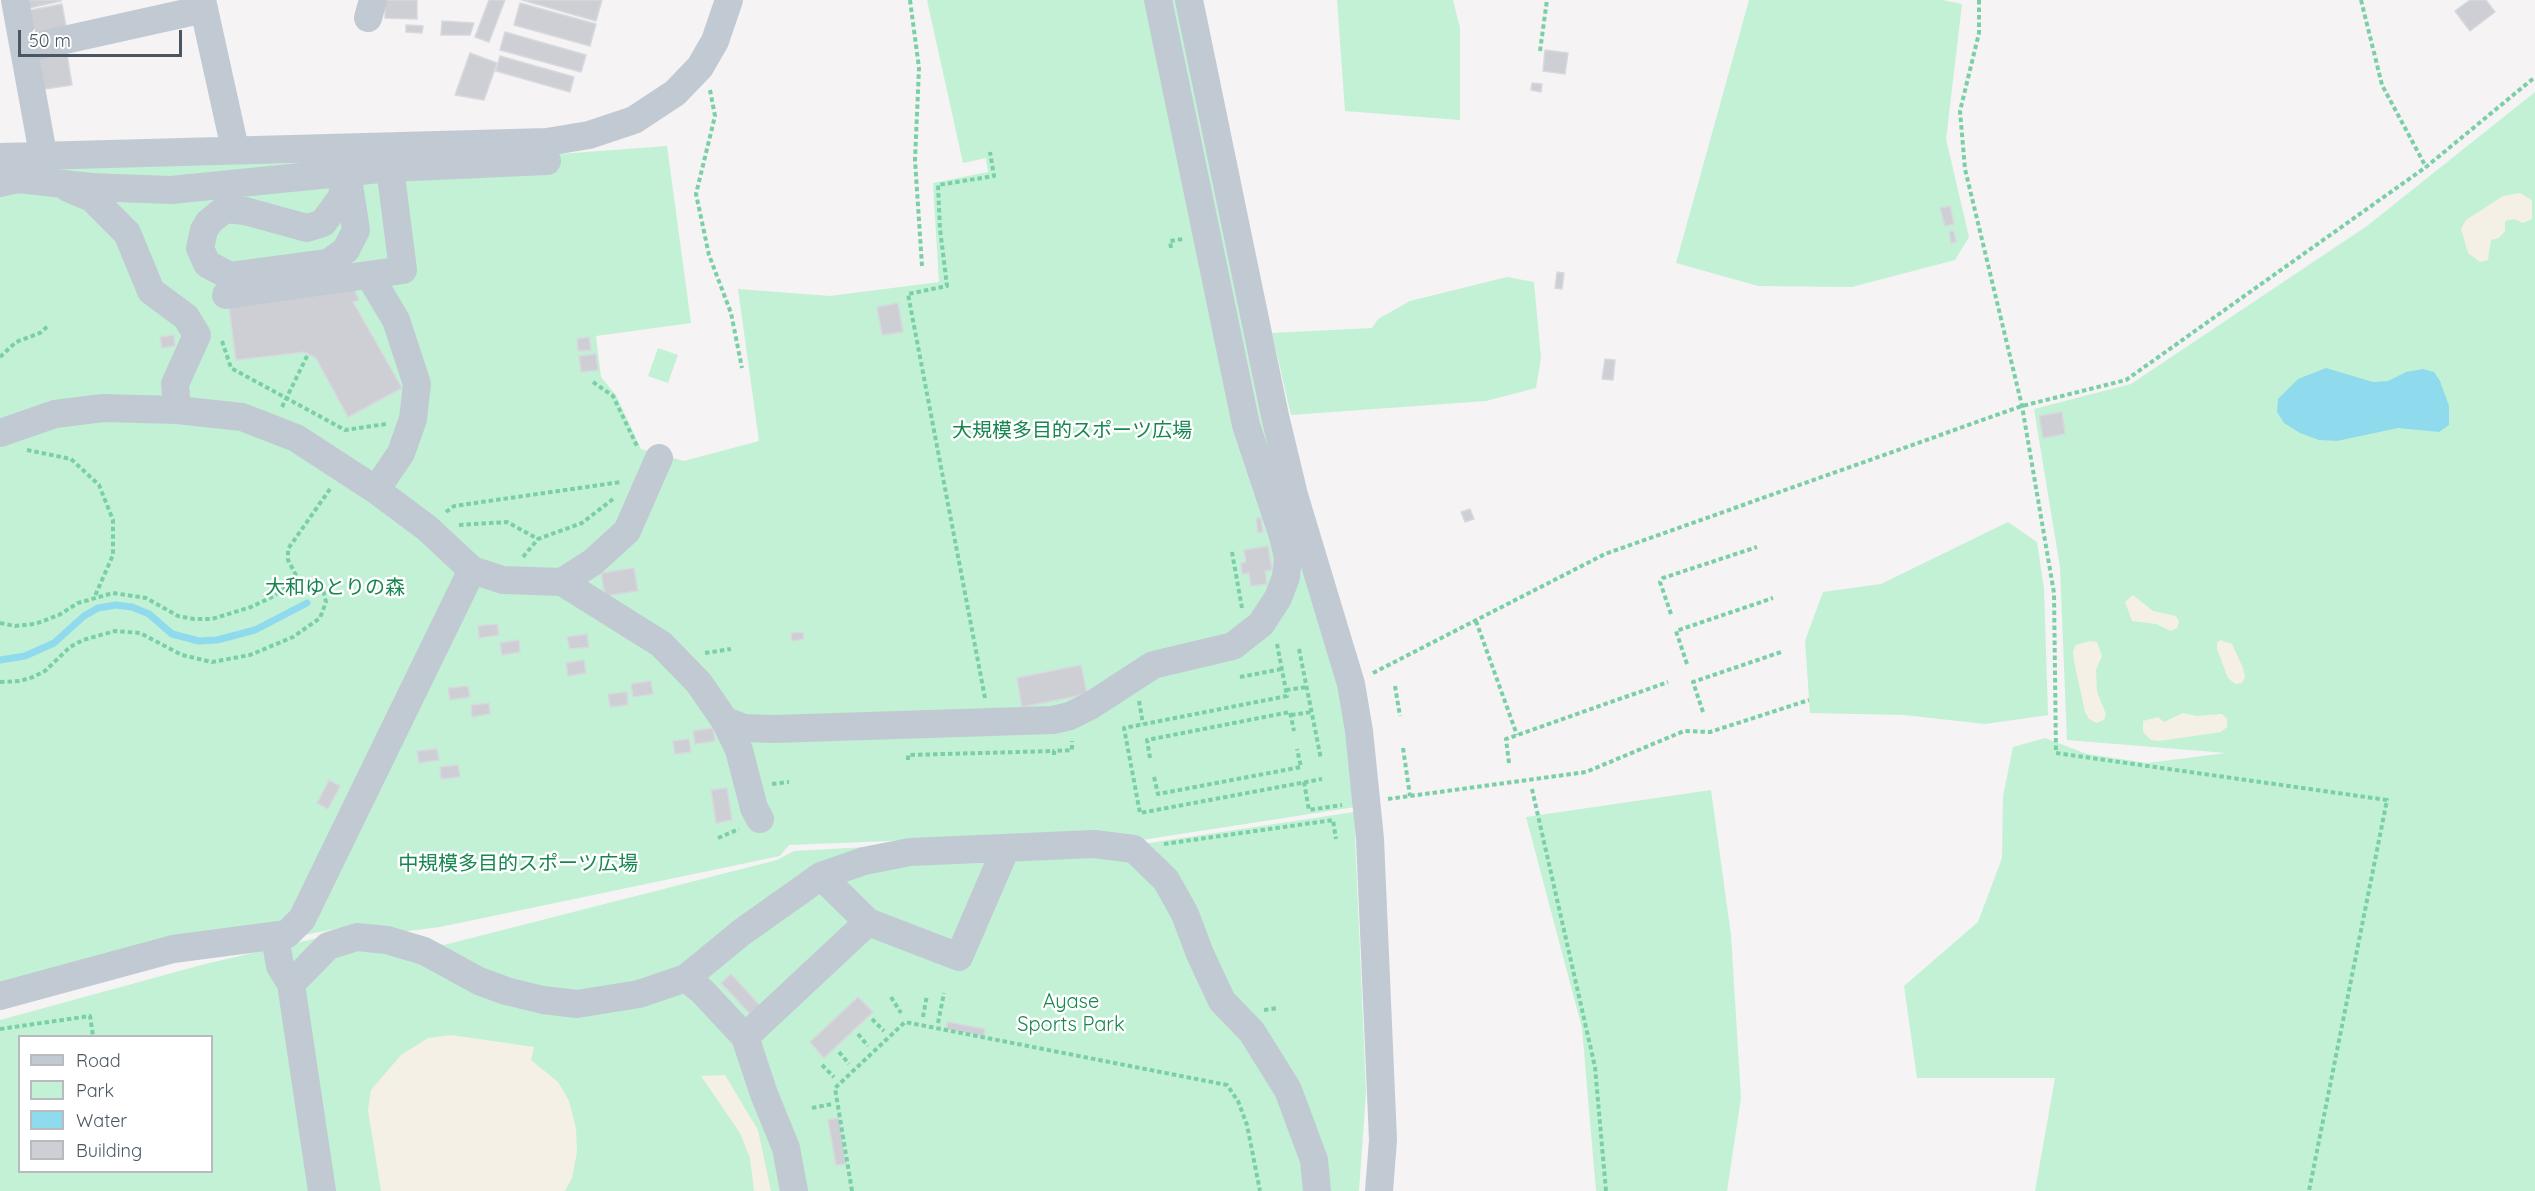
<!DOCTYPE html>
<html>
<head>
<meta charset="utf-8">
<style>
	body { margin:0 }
	#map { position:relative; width:2535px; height:1191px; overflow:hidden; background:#f5f3f3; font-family:Quicksand,sans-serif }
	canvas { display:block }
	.legend { position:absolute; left:18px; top:1035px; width:195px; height:138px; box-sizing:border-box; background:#fff; border:2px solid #b7bbc0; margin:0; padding:8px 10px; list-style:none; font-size:18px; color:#4a5661 }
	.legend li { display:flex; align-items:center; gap:12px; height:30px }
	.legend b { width:30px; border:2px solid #b7bbc0 }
	.scale { position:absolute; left:18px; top:30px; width:164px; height:27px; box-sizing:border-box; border:3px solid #4a5661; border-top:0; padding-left:8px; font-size:18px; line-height:21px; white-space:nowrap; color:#4a5661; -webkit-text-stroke:4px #fff; paint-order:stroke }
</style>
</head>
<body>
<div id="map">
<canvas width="2535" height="1191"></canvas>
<ul class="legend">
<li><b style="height:8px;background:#c1cad2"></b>Road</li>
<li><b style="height:16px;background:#c3f1d5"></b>Park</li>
<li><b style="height:16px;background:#90daee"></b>Water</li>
<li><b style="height:16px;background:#cdcfd5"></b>Building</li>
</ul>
<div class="scale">50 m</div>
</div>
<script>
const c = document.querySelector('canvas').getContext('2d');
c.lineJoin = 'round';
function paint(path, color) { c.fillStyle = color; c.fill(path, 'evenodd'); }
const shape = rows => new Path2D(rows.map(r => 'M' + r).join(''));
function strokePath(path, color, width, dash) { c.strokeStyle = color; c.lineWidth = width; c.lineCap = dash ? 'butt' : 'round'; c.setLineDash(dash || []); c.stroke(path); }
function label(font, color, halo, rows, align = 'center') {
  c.font = font + ' Quicksand,"Noto Sans JP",sans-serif'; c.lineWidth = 5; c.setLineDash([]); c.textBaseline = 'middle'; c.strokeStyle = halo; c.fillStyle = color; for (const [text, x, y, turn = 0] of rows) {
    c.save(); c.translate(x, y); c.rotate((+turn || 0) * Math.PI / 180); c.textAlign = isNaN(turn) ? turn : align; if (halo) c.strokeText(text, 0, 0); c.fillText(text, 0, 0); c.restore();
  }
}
paint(shape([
	[927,0,1177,0,1335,663,1351,749,1355,807,1135,841,1086,833,789,845,780,856,440,927,400,932,357,925,193,956,0,1009,0,166,546,155,667,146,691,323,596,336,601,377,616,395,641,449,684,461,759,441,738,289,830,296,939,282,933,183,988,172,986,158,963,163],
	[1337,0,1453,0,1460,28,1460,120,1345,111],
	[1749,0,1942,0,1962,4,1946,139,1969,237,1955,260,1852,287,1758,286,1676,263],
	[2535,92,2535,1191,2035,1191,2055,1078,1917,1078,1904,986,1978,922,2002,858,2003,796,2013,747,2045,738,2087,754,2147,763,2226,753,2067,740,2060,567,2034,409,2131,384,2367,226],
	[1507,277,1534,282,1541,358,1536,388,1486,401,1291,415,1272,333,1372,328,1378,319,1410,301],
	[658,348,678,355,668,383,648,376],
	[2008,522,2037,542,2044,589,2048,715,1985,724,1904,715,1810,713,1805,641,1823,592,1881,584],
	[1711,790,1731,935,1741,1098,1727,1191,1596,1191,1582,1028,1526,817],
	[1354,812,1366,1092,1359,1191,0,1191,0,1020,205,964,361,928,444,945,777,860,794,851,1083,835,1136,845],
	[20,1036,212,1036,212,1172,20,1172]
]), '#c3f1d5');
paint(shape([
	[2520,193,2532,200,2532,219,2523,223,2514,219,2505,221,2505,231,2499,238,2491,240,2488,260,2480,262,2468,253,2461,229,2466,220,2503,196],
	[2133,595,2153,611,2176,616,2179,622,2177,628,2171,631,2156,624,2132,621,2125,602],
	[2220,640,2232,644,2243,668,2245,677,2242,683,2235,684,2228,678,2217,649,2217,643],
	[2090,641,2097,642,2102,656,2096,670,2097,692,2106,714,2104,720,2097,723,2089,719,2085,712,2074,661,2073,651,2076,645],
	[2183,713,2196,716,2222,714,2227,719,2227,727,2221,732,2159,741,2151,740,2143,732,2143,721,2158,717,2164,722],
	[451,1035,534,1047,531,1060,558,1082,569,1101,576,1128,577,1152,572,1178,565,1191,381,1191,368,1110,371,1090,401,1055,428,1038],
	[725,1075,758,1130,771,1191,754,1191,750,1158,740,1133,701,1076]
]), '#f5f0e5');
paint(shape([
	[2326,368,2373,382,2388,381,2406,372,2423,369,2434,372,2440,381,2449,406,2449,425,2439,432,2398,428,2337,441,2319,440,2300,433,2284,423,2277,412,2278,399,2298,379]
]), '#90daee');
strokePath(shape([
	[0,660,25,656,54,643,84,616,98,608,116,605,132,607,149,614,172,634,199,641,217,640,255,630,307,603]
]), '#90daee', 7);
const building = shape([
	[23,0,61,0,61,1,25,9,23,0],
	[385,0,417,0,417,19,385,18,385,0],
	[489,0,505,0,489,42,475,37,489,0],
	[522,0,602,0,596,21,522,0],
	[2470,0,2486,0,2495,12,2470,31,2455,11,2470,0],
	[520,3,596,24,590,46,514,25,520,3],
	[62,4,66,27,30,34,26,11,62,4],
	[442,21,474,23,470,35,441,35,442,21],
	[406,25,423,26,422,33,406,32,406,25],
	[505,32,586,55,581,72,500,50,505,32],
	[1545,50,1568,53,1565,74,1543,71,1545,50],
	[470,53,497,63,484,100,455,95,470,53],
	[67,54,72,85,45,89,33,60,67,54],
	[500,56,574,77,570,92,496,71,500,56],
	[1532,83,1542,84,1541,92,1531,90,1532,83],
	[1950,206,1954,224,1945,226,1940,208,1950,206],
	[1954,231,1956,242,1951,243,1949,232,1954,231],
	[1557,272,1564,273,1562,289,1555,288,1557,272],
	[354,289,359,300,353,302,402,388,348,417,316,358,304,352,236,360,228,299,354,289],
	[898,303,903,332,882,335,877,307,898,303],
	[174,335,175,346,162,348,160,337,174,335],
	[589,337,591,350,578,351,577,339,589,337],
	[596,354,598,370,581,372,579,356,596,354],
	[1605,359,1615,360,1613,380,1602,379,1605,359],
	[2062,412,2065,434,2043,438,2039,416,2062,412],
	[1470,509,1474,519,1465,522,1461,512,1470,509],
	[1256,518,1261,518,1263,532,1258,533,1256,518],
	[1268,546,1272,570,1265,571,1267,584,1251,586,1249,573,1242,574,1241,563,1246,562,1244,550,1268,546],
	[634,568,638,591,605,596,601,573,634,568],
	[497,624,499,635,479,638,478,626,497,624],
	[803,632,804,639,792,641,791,633,803,632],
	[587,634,589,647,570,649,567,637,587,634],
	[519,640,520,652,502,655,500,643,519,640],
	[584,660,586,673,568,676,566,663,584,660],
	[1081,665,1087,694,1022,707,1017,678,1081,665],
	[651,681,653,694,633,697,631,684,651,681],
	[468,686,470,697,450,700,448,688,468,686],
	[627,692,628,705,610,707,608,694,627,692],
	[489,703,490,714,472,717,471,705,489,703],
	[713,728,715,741,695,744,693,731,713,728],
	[689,739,691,752,675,754,673,741,689,739],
	[437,749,439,760,419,763,417,751,437,749],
	[458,765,460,777,441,779,440,767,458,765],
	[329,780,340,786,328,809,317,803,329,780],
	[727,788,732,820,716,823,711,790,727,788],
	[731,974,763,1009,753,1017,721,983,731,974],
	[858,997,873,1012,824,1058,810,1042,858,997],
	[948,1022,985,1029,984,1036,946,1029,948,1022],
	[839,1118,846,1164,836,1165,828,1120,839,1118]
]);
paint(building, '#cdcfd5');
strokePath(building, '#d7d9de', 1.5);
strokePath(shape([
	[910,0,919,68,915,160,922,266],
	[1979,0,1979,33,1960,111,1965,169,2022,406,2054,593,2056,753,2387,800,2309,1191],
	[2361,0,2382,85,2426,167],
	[1540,51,1547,0],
	[710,90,715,116,696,194,709,255,731,313,742,368],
	[1171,248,1170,241,1183,239],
	[222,341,231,368,345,430,386,424],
	[0,357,16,342,40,333,49,325],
	[593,382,613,396,637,446],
	[282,407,308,354],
	[27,450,71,459,99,485,113,520,113,555,95,596],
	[446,512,454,506,621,482],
	[459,525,507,522,538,539],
	[1232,552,1242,608],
	[523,557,538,539,582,523,613,499],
	[1671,614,1660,582,1663,578,1757,547],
	[1476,621,1517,735],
	[0,623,15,626,35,624,59,615,78,603,113,593,146,598,178,616,194,619,212,619,251,607,274,596,298,579],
	[1277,644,1287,696,1124,728,1140,813,1322,779],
	[1299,649,1321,759],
	[705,653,731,649],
	[1687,664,1676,631,1773,598],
	[1373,673,1605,554,2022,406,2126,380,2426,167,2535,77],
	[1240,677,1282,669],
	[0,682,20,681,33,677,45,671,70,647,83,640,115,631,140,633,182,655,212,662,250,655,293,637,320,618,326,602,323,590,318,585,298,579,288,560,288,549,330,489],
	[1395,686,1400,716],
	[1286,690,1307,687],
	[985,698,908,294,947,286,940,229,938,185,994,176,990,152],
	[1139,701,1143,724],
	[1703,712,1693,682,1781,652],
	[1291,715,1312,712],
	[1403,748,1410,796],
	[1054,755,1054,751,1072,750,1072,741],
	[1150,758,1147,740,1290,712,1294,731],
	[908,760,908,755,1054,751],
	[1509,763,1506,739,1668,682],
	[1154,777,1158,794,1301,767,1297,749],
	[1304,782,1309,810,1342,805],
	[772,784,789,782],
	[1532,789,1595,1067,1606,1191],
	[1388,799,1586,772,1684,731,1710,732,1809,700],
	[718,838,739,829],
	[1164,844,1333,820,1336,839],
	[891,997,901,1013],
	[1264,1010,1278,1008],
	[923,1017,927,995],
	[872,1019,884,1031],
	[938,1023,944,993],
	[0,1029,90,1016,93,1036],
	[858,1034,868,1046],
	[839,1052,849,1064],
	[822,1065,834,1077],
	[812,1108,832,1104],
	[852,1191,835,1088,905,1022,1227,1085,1238,1101,1247,1125,1260,1191]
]), '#7ad0a6', 4, [4.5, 3]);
strokePath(shape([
	[15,0,43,154],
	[202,0,235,149],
	[1189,0,1275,416,1294,495,1351,684,1359,731,1370,839,1383,1140,1379,1191],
	[368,18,373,0],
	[24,49,204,9],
	[0,157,547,142,589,135,634,120,675,93,700,67,715,41,729,0],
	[390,168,547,161],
	[347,172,356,230,346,250,328,263,230,276,207,264,200,248,204,230,209,222,225,209,245,211,307,228,323,223,342,197,348,155],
	[0,183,18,179,91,187,171,190,390,168,403,270,226,295],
	[68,188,92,198,127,233,151,291,186,317,197,335,175,384,177,410],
	[369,275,396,320,417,384,413,419,401,453,376,490],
	[0,433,55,414,103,408,177,410,242,417,296,438,376,490,427,528,472,570,503,580,562,582,661,644,699,683,725,721,739,750,754,808,760,819],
	[562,582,593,562,627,531,659,458],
	[725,721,744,728,774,729,1053,720,1070,716,1090,706,1153,665,1233,646,1261,624,1278,598,1286,577,1288,558,1283,536,1246,425,1158,0],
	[821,876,868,922,959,957,1006,848],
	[275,937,280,966,291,984],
	[686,978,702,991,745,1037,764,1094,786,1148,794,1191],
	[0,996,173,949,287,934,302,919,472,570],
	[745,1037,868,922],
	[322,1191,291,984,328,946,357,937,387,940,424,951,479,981,506,991,543,1000,577,1004,639,994,686,978,742,932,821,876,864,861,910,852,1094,844,1134,849,1166,880,1185,914,1200,954,1222,1001,1252,1032,1288,1090,1314,1160,1317,1191]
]), '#c1cad2', 28);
label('20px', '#17864f', '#fff', [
	["大規模多目的スポーツ広場",1072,431],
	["大和ゆとりの森",335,588],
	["中規模多目的スポーツ広場",518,864],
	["Ayase",1071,1002],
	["Sports Park",1071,1025]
]);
</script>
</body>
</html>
